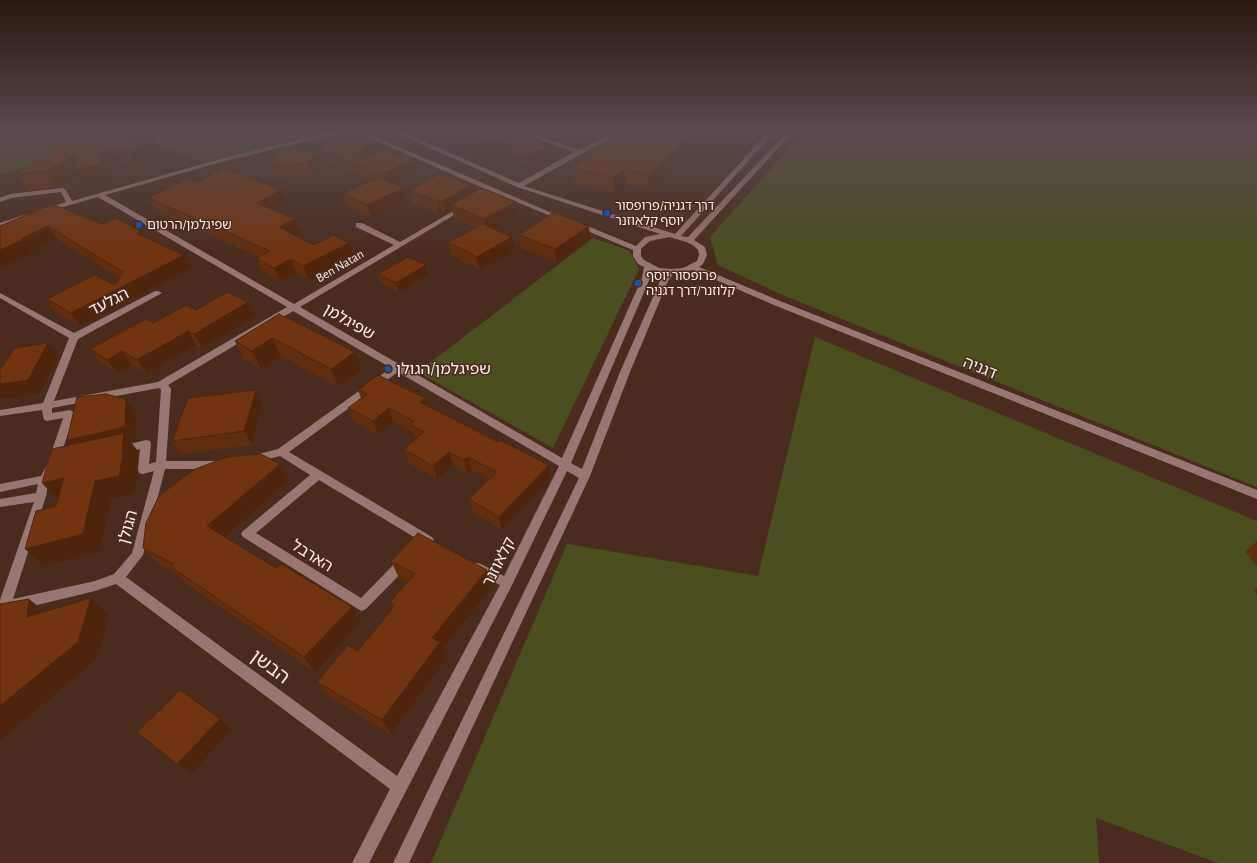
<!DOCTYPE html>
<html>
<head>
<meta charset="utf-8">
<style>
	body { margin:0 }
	canvas { display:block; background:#492c1e }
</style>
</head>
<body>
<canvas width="1257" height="863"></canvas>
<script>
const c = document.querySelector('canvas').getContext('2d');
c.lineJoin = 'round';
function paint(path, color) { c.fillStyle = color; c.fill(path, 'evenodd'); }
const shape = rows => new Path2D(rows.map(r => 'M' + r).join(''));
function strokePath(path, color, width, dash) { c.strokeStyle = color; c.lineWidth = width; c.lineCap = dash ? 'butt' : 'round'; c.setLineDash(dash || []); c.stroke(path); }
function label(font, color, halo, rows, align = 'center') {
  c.font = font + ' "Alegreya Sans","Noto Sans Hebrew",sans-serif'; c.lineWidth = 3; c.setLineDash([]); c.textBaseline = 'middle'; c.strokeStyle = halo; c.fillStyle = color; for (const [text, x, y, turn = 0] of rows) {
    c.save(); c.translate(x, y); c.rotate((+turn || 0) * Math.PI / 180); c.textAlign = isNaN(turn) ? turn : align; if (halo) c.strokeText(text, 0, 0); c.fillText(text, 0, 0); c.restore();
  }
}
paint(shape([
	[6,131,333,131,205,163,138,136,0,175,0,133],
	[805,131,1257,131,1257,487,785,296,718,265,710,237],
	[593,238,630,251,639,269,553,448,418,372],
	[815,337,1257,521,1257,863,1218,863,1096,818,1099,863,431,863,567,544,758,576]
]), '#4b4e1f');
paint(shape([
	[341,131,355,131,308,141,221,162,105,195,294,304,394,245,356,227,356,223,362,223,400,242,462,206,466,206,466,208,300,307,562,458,642,278,644,267,638,264,633,256,633,250,573,225,574,223,580,223,636,246,645,237,660,234,517,187,392,131,400,131,519,183,574,152,516,131,525,131,579,150,615,131,623,131,524,186,675,234,769,131,775,131,681,236,688,237,788,131,794,131,694,240,705,247,707,255,703,264,699,267,780,301,1257,490,1257,499,774,305,693,270,674,273,668,281,630,372,590,476,409,863,393,863,579,478,567,471,511,587,369,863,352,863,390,789,116,584,95,591,0,614,0,600,34,502,0,507,0,499,36,493,38,484,0,492,0,484,41,476,47,465,63,418,47,421,44,420,42,410,0,416,0,410,43,403,69,338,0,298,0,293,74,333,155,291,158,291,162,293,78,339,54,401,158,382,287,307,98,197,46,212,43,210,44,209,66,202,61,192,11,198,0,202,0,198,10,194,63,188,66,190,72,201,217,160,308,137,341,131],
	[669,237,687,242,694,246,698,250,699,255,697,261,683,268,672,269,659,268,644,260,641,256,641,249,644,246,650,241,669,237],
	[651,270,666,273,660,281,620,372,582,469,571,463,650,278,651,270],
	[293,311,391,368,278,449,247,457,246,460,247,463,251,464,280,456,310,475,243,531,241,534,243,537,358,609,362,611,366,609,408,566,410,562,408,558,404,557,400,558,361,598,256,533,319,480,424,543,428,545,432,543,434,540,432,537,289,452,398,372,559,466,504,576,481,564,477,563,473,564,471,568,473,572,500,585,397,776,126,577,143,555,165,469,220,469,224,468,225,465,224,462,220,461,166,461,171,389,168,385,293,311],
	[159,388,161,390,156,462,149,464,151,444,150,441,146,440,118,447,117,450,118,453,122,454,140,449,138,470,139,473,143,474,154,471,132,553,114,574,95,581,13,599,46,496,49,479,57,466,75,413,70,410,52,413,52,408,159,388],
	[373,131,388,131,371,135,566,219,560,220,483,188,361,134,373,131],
	[27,214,30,216,29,217,0,227,0,223,27,214]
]), '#987672');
paint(shape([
	[445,131,504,131,510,137,548,149,549,161,526,167,508,150,483,155,469,138,468,134,449,138],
	[547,131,590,131,572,143,548,137],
	[670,131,728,131,725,134,717,132,708,141,702,140,648,189,625,183,614,193,574,183,573,168,664,136],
	[60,142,159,148,147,153,150,160,138,168,123,163,109,168,111,180,86,186,79,175,56,187,26,190,15,174,49,156],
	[370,152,368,156,415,172,392,183,403,188,406,201,371,218,347,205,343,193,371,181,336,166,325,167,321,155],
	[320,162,313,175,276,177,271,165],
	[198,182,287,203,273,210,295,219,300,232,294,234,314,245,353,257,309,280,296,273,280,281,262,271,256,258,259,257,155,210,148,198],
	[409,190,472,193,517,214,492,228,514,251,480,270,451,255,448,242,475,228,454,218,452,210,445,214,442,212,439,214,412,203],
	[102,224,142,232,144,236,184,255,191,268,80,326,56,313,47,299,115,285,119,278,57,239,31,252,32,253,0,268,0,226],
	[519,235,590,239,556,262,521,248],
	[426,265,428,274,399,292,381,283,378,274],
	[196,310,255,316,202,348,196,345,147,374,132,365,117,373,100,363,90,349,153,323],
	[279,314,362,370,338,387,281,356,261,369,244,360,235,341],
	[256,390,263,404,252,445,181,454,172,441],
	[358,390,428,407,498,442,549,465,551,479,502,530,473,513,469,499,489,480,472,470,468,474,453,465,437,479,409,463,404,449,416,439,415,438,413,432,393,422,378,435,354,422,348,408,361,398],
	[280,464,289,481,225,537,276,568,352,607,361,622,315,672,185,583,178,575,158,564,143,548],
	[1257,541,1257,566,1245,552],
	[391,561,487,570,492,587,443,649,447,658,391,734,329,697,317,682,358,651,393,608,390,602,407,583,399,578],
	[1257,588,1257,595,1254,591]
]), '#612d0f');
paint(shape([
	[448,131,468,131,468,134,449,138],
	[573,131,590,131,572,143,571,132],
	[696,131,702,131,702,140,648,189,649,174],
	[708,131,717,131,717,132,708,141],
	[151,132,159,148,147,153,150,160,138,168,129,152,131,140],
	[506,138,508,150,483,155,481,143],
	[367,140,370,152,364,167,357,161],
	[114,147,123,163,109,168,111,180,86,186,79,175,56,187,46,171,74,156,100,152],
	[548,149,549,161,526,167,525,155],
	[316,150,320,162,313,175,309,163],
	[412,160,415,172,385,186,381,174],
	[625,168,625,183,614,193,614,178],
	[471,185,473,198,451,205,452,210,445,214,443,201],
	[403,188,406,201,371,218,367,205],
	[282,190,287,203,262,216,257,203],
	[439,200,442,212,439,214,437,201],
	[516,202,517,214,486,232,484,219],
	[295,219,300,232,285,240,279,227],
	[48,226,57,239,31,252,32,253,0,268,0,250],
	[589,226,590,239,556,262,555,249],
	[142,232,149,245,138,234],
	[512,237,514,251,480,270,477,257],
	[349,243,353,257,309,280,303,266],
	[184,255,191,268,80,326,71,313],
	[291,259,296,273,280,281,274,268],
	[426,265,428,274,399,292,396,283],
	[248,302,255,316,202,348,194,334],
	[188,331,196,345,147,374,137,360],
	[272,338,281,356,261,369,252,351],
	[48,343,59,356,39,394,0,399,0,384],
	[122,351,132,365,117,373,107,360],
	[355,352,362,370,338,387,331,369],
	[256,390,263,404,252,445,244,431],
	[425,398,429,411,420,402],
	[126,399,136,413,135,441,131,442,138,451,137,470,138,474,134,494,111,499,100,551,44,566,25,549,95,481,79,454,67,440],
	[389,408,393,422,378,435,373,421],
	[449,452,453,465,437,479,433,466],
	[468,457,472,470,468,474,464,460],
	[280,464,289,481,219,542,207,526],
	[549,465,551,479,502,530,499,517],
	[64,478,59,501,42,483],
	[487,570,492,587,443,649,447,658,391,734,382,720,432,638],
	[91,598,109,615,98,658,0,741,0,706],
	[29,599,50,616,27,617],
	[352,607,361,622,315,672,304,657],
	[220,719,232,730,191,774,177,764]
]), '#4f240c');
const building = shape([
	[95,131,146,131,151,132,131,140,142,144,129,152,114,147,100,152,101,164,76,170,74,156,46,171,15,174,49,156,60,142,87,140,95,131],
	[471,131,504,131,510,137,529,133,548,149,525,155,506,138,481,143,471,131],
	[620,131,641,131,664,136,670,131,696,131,649,174,625,168,614,178,573,168,620,131],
	[367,140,357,161,384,149,412,160,381,174,332,154,321,155,328,141,367,140],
	[316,150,309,163,271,165,279,151,316,150],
	[223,168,282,190,257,203,295,219,279,227,314,245,333,235,349,243,303,266,291,259,274,268,256,258,270,251,148,198,186,179,198,182,223,168],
	[440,174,471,185,443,201,439,200,437,201,409,190,440,174],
	[379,177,403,188,367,205,343,193,379,177],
	[480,189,485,191,487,190,516,202,484,219,451,205,480,189],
	[52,204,102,224,116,218,142,232,138,234,184,255,71,313,47,299,95,275,115,285,123,272,48,226,21,239,23,240,0,250,0,226,52,204],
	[554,212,589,226,555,249,519,235,554,212],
	[483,224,512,237,477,257,448,242,483,224],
	[408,257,426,265,396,283,378,274,408,257],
	[227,292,248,302,194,334,188,331,137,360,122,351,107,360,90,349,146,319,153,323,187,305,196,310,227,292],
	[279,314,355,352,331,369,272,338,252,351,235,341,279,314],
	[48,343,28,380,0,384,0,367,3,366,14,348,48,343],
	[378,375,425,398,420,402,498,442,500,440,549,465,499,517,469,499,497,472,468,457,464,460,449,452,433,466,404,449,424,432,410,424,414,421,389,408,373,421,348,408,367,394,358,390,378,375],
	[256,390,244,431,172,441,188,398,256,390],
	[106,394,126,399,125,427,67,440,77,397,106,394],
	[124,433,122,452,123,455,119,476,95,481,83,534,25,549,36,511,56,506,64,478,42,483,52,449,124,433],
	[261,454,280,464,207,526,276,568,281,564,352,607,304,657,171,567,174,564,143,548,146,523,159,496,193,470,227,457,261,454],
	[418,533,487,570,432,638,440,642,382,720,317,682,348,645,358,651,395,605,390,602,415,574,391,561,418,533],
	[91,598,78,642,0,706,0,604,29,599,27,617,91,598],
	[180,690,220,719,177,764,137,732,180,690]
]);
paint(building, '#713411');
strokePath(building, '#4f240c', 1);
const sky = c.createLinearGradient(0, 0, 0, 252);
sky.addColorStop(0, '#281810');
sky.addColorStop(0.52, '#594b4c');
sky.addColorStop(1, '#594b4c00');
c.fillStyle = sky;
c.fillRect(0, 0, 1257, 252);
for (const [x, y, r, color] of [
	[607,213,4,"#1a4fb4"],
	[139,225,4,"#1a4fb4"],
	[638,283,4,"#1a4fb4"],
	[388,369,4,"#1a4fb4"]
]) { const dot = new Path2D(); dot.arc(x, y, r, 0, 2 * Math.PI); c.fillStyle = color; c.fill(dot); strokePath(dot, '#492c1e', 1.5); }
label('13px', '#fcede6', '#492c1e', [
	["דרך דגניה/פרופסור",615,206],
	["יוסף קלאוזנר",615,221],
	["שפיגלמן/הרטום",147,225],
	["פרופסור יוסף",646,276],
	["קלוזנר/דרך דגניה",646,291]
], 'left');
label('13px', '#fcede6', '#492c1e', [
	["Ben Natan",340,266,-30]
]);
label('16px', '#fcede6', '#492c1e', [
	["הגלעד",109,302,-27],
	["שפיגלמן",349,322,30],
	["דגניה",980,368,22],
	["הגולן",128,527,-74],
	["הארבל",312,556,32],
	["קלאוזנר",499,562,-63]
]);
label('16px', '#fcede6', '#492c1e', [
	["שפיגלמן/הגולן",396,369]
], 'left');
label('19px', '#fcede6', '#492c1e', [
	["הבשן",270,667,37]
]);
</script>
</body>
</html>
